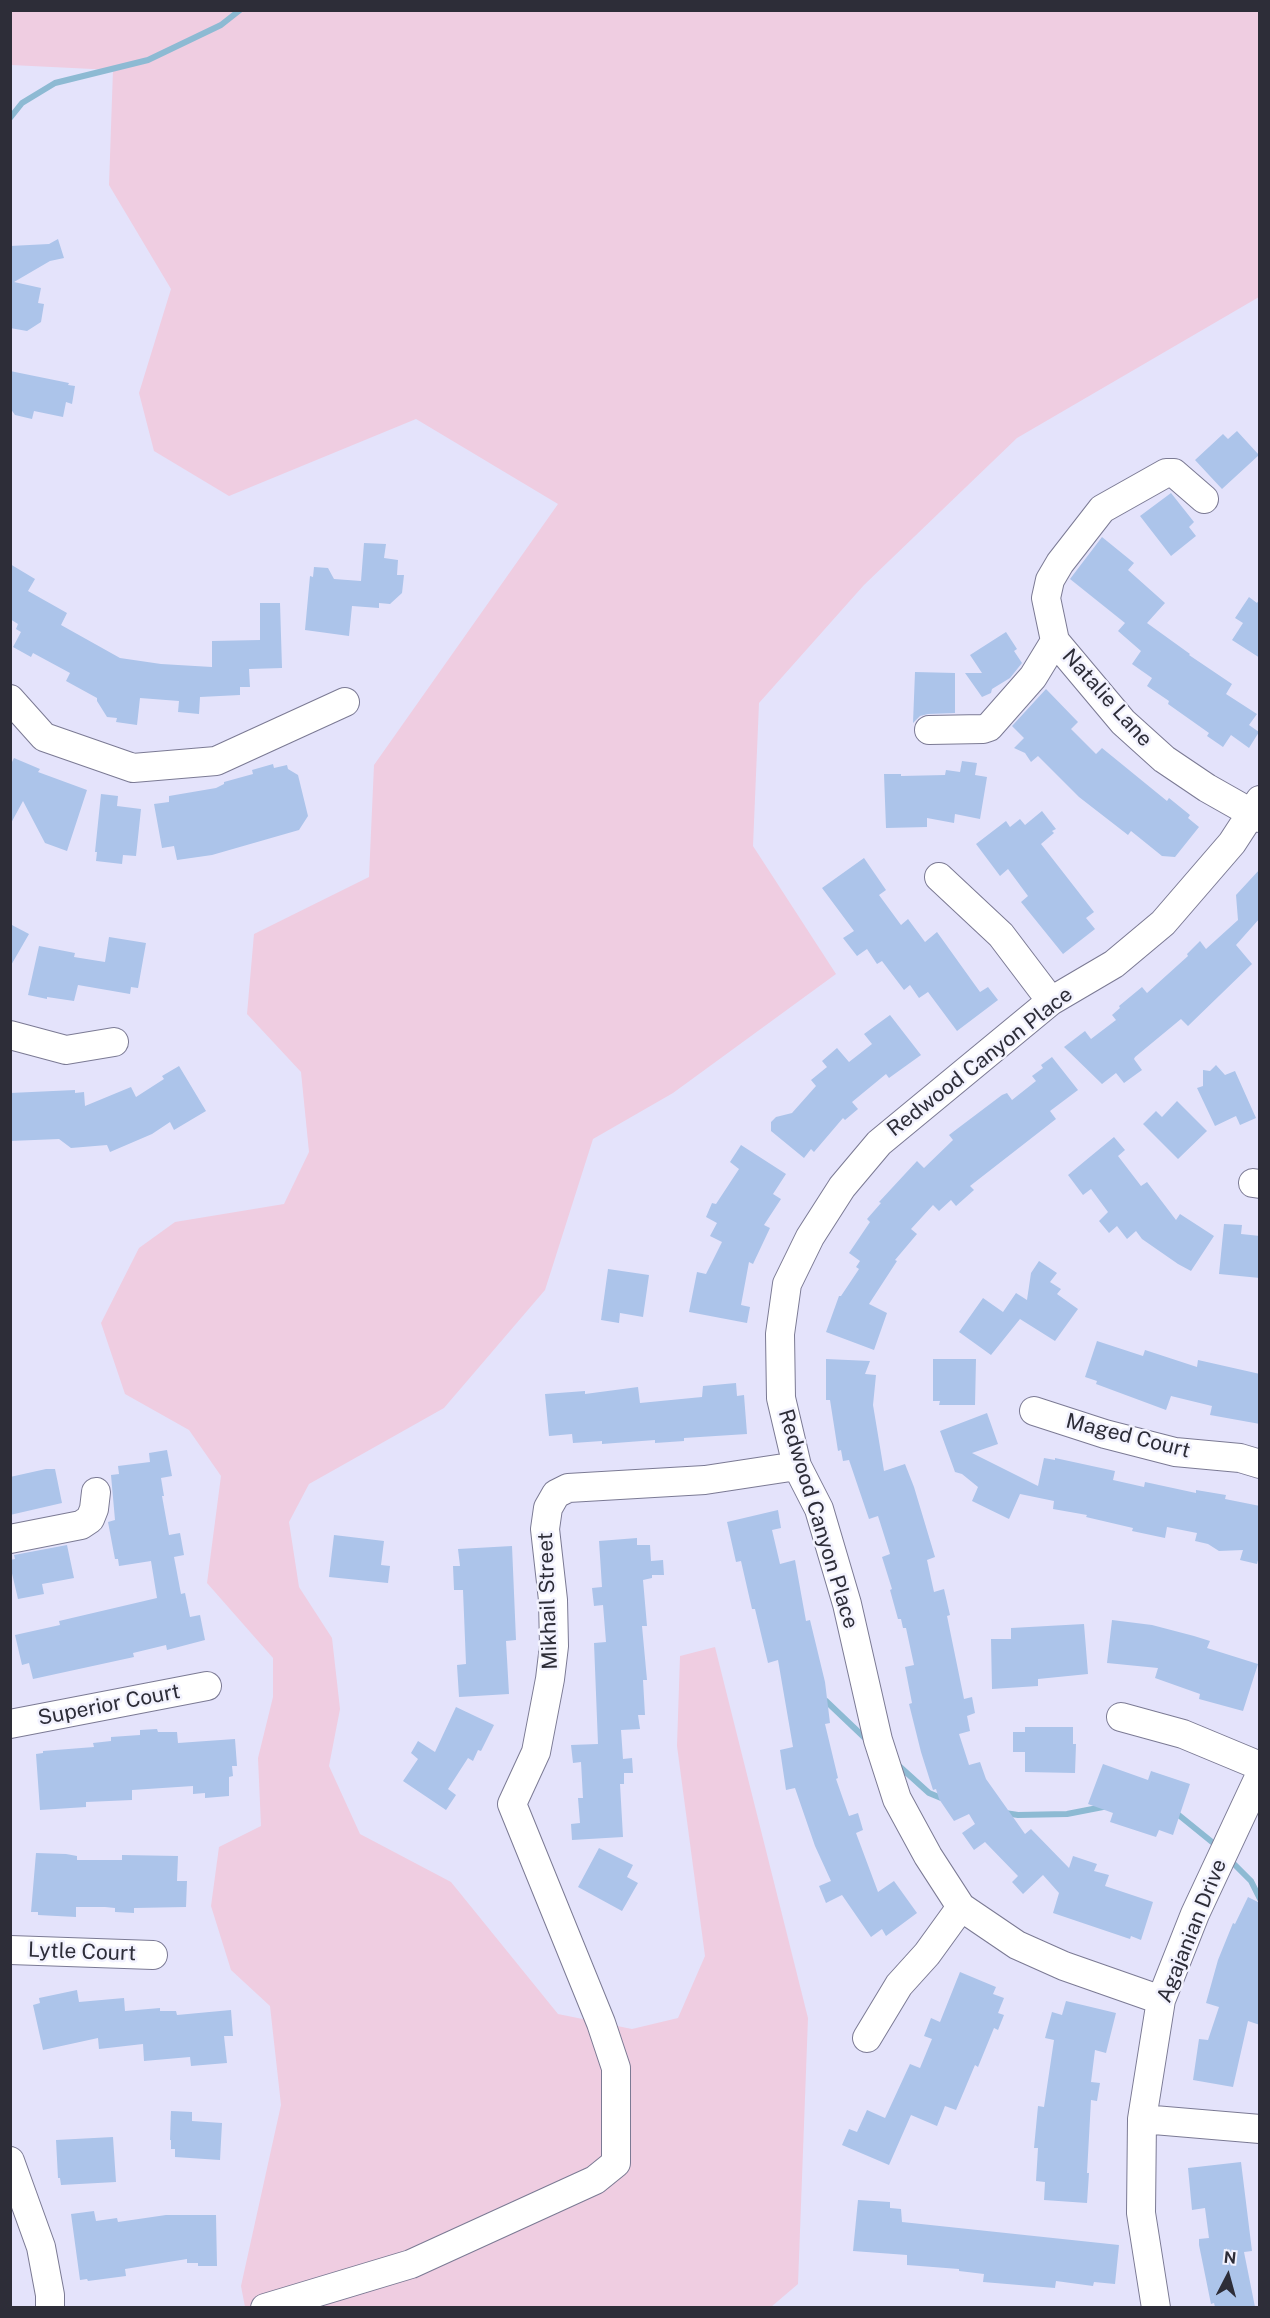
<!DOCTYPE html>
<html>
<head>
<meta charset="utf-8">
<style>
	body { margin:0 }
	#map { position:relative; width:1270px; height:2318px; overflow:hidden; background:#e4e3fb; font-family:"Public Sans",sans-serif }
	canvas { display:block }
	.frame { position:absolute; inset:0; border:12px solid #2d2d38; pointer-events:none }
	.north { position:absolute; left:1198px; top:2246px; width:60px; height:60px; -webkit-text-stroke:4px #f2f2fe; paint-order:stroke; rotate:6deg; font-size:16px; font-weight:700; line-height:24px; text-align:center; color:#2d2d38 }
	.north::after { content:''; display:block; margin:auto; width:21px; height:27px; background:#2d2d38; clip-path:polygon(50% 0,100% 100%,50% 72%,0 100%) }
</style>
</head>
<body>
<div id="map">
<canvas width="1270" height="2318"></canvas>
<div class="frame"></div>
<div class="north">N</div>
</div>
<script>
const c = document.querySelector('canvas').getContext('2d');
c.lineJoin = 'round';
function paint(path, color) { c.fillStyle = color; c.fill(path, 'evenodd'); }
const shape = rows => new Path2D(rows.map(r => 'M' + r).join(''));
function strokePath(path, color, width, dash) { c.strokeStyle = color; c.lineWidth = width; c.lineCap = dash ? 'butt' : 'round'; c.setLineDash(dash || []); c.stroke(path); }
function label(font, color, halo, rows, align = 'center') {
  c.font = font + ' "Public Sans",sans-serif'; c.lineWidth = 5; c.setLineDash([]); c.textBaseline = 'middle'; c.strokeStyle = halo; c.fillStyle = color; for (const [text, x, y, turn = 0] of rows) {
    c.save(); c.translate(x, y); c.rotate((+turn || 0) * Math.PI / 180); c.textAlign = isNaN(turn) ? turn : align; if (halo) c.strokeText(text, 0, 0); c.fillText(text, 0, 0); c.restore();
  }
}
paint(shape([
	[11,10,1259,11,1259,297,1017,438,864,585,759,703,753,846,836,974,673,1093,593,1139,545,1290,444,1408,309,1484,289,1522,299,1587,332,1638,340,1709,329,1766,360,1834,451,1882,558,2014,632,2029,678,2018,705,1956,677,1746,680,1656,715,1647,808,2018,798,2284,771,2307,245,2307,241,2286,281,2105,270,2006,231,1970,211,1906,219,1847,261,1826,258,1758,273,1697,273,1658,207,1583,221,1476,189,1430,125,1394,101,1323,139,1248,175,1222,284,1204,309,1152,301,1072,247,1014,254,934,369,877,374,765,558,504,416,419,229,496,154,451,139,393,171,289,109,185,113,70,11,65]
]), '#efcde1');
strokePath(shape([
	[10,118,22,103,55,83,148,60,221,25,240,10],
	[826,1701,867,1740],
	[898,1765,929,1793,946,1800],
	[1175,1812,1212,1842],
	[1005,1813,1018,1815,1067,1814,1108,1806],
	[1235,1865,1251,1881,1260,1899]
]), '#8dbad3', 6);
paint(shape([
	[58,239,64,258,50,261,14,282,41,288,38,303,44,304,41,322,27,331,10,328,10,246,49,244],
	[10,371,69,383,68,385,75,386,72,404,66,402,63,417,34,411,32,419,15,415,10,408],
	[1237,431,1259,455,1222,489,1195,460,1223,434,1228,439],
	[1171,493,1194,522,1189,527,1196,536,1171,556,1140,516],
	[1102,537,1134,563,1128,570,1165,603,1147,623,1190,654,1189,655,1232,684,1226,694,1257,714,1249,725,1259,732,1249,748,1231,735,1223,747,1207,736,1209,733,1168,704,1169,701,1147,686,1152,678,1132,664,1141,651,1118,631,1125,623,1070,579],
	[364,543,386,544,384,558,398,560,397,575,404,575,402,593,390,604,379,603,379,608,352,606,349,636,305,630,310,576,313,577,314,567,328,568,334,579,361,581],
	[10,564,35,579,28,591,67,613,61,625,120,658,161,664,212,667,212,641,260,640,260,603,280,603,282,668,249,669,250,687,240,687,240,695,200,697,199,714,178,712,179,701,140,698,137,725,116,722,117,718,107,717,97,701,97,698,66,681,70,673,33,653,31,657,13,647,21,632,16,629,18,624,10,619],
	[1249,597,1257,603,1260,598,1260,658,1232,640,1243,623,1235,618],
	[1006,632,1017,649,1014,651,1022,663,1010,678,992,689,991,693,982,697,965,673,982,673,970,655],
	[915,672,955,673,955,713,928,714,920,716,913,723],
	[1046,689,1078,722,1071,729,1096,754,1102,748,1167,801,1169,798,1190,815,1188,818,1199,827,1175,857,1162,856,1131,831,1128,835,1079,797,1038,756,1031,762,1025,753,1014,748,1024,738,1012,726],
	[14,758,40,769,38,772,87,790,67,851,45,843,23,801,10,825,10,766],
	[962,761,977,763,975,775,987,777,980,819,955,814,954,823,927,818,927,827,886,828,884,774,901,774,901,776,945,775,946,770,960,772],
	[273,764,274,768,287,765,288,769,298,775,308,816,299,830,212,855,177,860,174,846,162,848,154,804,169,802,169,796,216,788,224,784,224,782,253,774,252,770],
	[101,794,118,796,117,806,141,809,136,856,123,855,122,864,96,861,97,852,95,852],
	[1042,811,1056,829,1052,831,1054,833,1041,844,1094,912,1086,918,1095,929,1063,954,1021,902,1028,896,1008,869,1000,876,976,844,1006,821,1010,827,1020,819,1025,825],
	[864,858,886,890,879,895,901,925,908,919,925,942,937,932,980,992,988,987,998,1000,957,1031,928,992,919,998,910,985,904,990,882,961,877,964,867,949,857,956,843,938,854,931,822,888],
	[1260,869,1260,918,1236,945,1252,964,1188,1026,1181,1019,1135,1057,1134,1059,1142,1070,1124,1083,1116,1073,1102,1084,1064,1047,1085,1031,1091,1039,1116,1020,1112,1015,1120,1008,1119,1006,1142,987,1147,993,1188,956,1187,954,1200,941,1206,949,1238,920,1236,895],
	[10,924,29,934,10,967],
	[109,937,146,943,138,988,131,987,130,994,78,985,74,1001,47,997,47,999,28,995,39,946,75,953,74,957,105,962],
	[890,1015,921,1055,889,1078,886,1074,852,1102,858,1109,845,1120,843,1118,814,1152,811,1149,804,1158,771,1131,771,1122,776,1117,792,1113,816,1086,811,1080,827,1067,822,1061,837,1048,849,1062,872,1044,864,1034],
	[1052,1057,1078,1090,1050,1111,1056,1119,970,1186,974,1190,956,1206,951,1200,939,1211,933,1205,911,1229,917,1234,895,1260,897,1261,869,1304,887,1313,874,1350,826,1332,839,1296,841,1296,859,1269,856,1267,860,1261,849,1253,870,1222,867,1219,881,1203,879,1202,917,1161,924,1168,953,1140,949,1135,1002,1095,1007,1093,1012,1100,1036,1081,1032,1076,1043,1068,1041,1065],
	[1216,1065,1225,1075,1235,1071,1256,1118,1240,1125,1236,1116,1215,1126,1197,1088,1203,1086,1203,1070,1210,1071],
	[179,1066,206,1111,174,1130,170,1122,152,1134,110,1152,107,1145,71,1148,59,1139,10,1141,10,1093,75,1090,75,1093,84,1092,85,1106,131,1087,136,1097,164,1079,162,1076],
	[1177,1101,1207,1131,1178,1159,1143,1124,1156,1111,1162,1117],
	[1114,1137,1125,1150,1118,1156,1141,1186,1147,1182,1176,1220,1180,1214,1214,1236,1191,1271,1178,1264,1142,1239,1136,1231,1127,1239,1117,1226,1109,1233,1099,1221,1108,1212,1091,1189,1083,1195,1068,1175],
	[741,1145,786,1174,773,1194,781,1199,764,1225,770,1228,753,1264,749,1262,741,1305,750,1307,747,1323,689,1312,697,1272,706,1274,722,1242,710,1236,717,1223,706,1217,712,1203,716,1204,739,1169,730,1162],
	[1224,1224,1242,1225,1241,1234,1260,1236,1260,1278,1219,1274],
	[1039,1261,1057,1273,1050,1282,1061,1289,1057,1294,1078,1309,1055,1341,1020,1319,991,1355,959,1332,983,1298,1003,1312,1016,1293,1027,1300,1031,1273],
	[608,1269,649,1275,643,1317,620,1313,619,1323,601,1320],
	[1097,1341,1143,1356,1145,1350,1197,1367,1198,1360,1260,1374,1260,1424,1210,1415,1212,1406,1171,1396,1166,1410,1096,1384,1097,1381,1085,1377],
	[826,1359,870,1361,865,1374,876,1375,873,1405,884,1471,905,1464,914,1487,935,1557,927,1560,934,1592,944,1589,950,1615,947,1616,964,1699,972,1697,975,1713,967,1716,970,1731,959,1734,969,1765,980,1762,986,1779,1025,1834,1031,1829,1069,1868,1073,1856,1097,1864,1094,1871,1109,1875,1105,1886,1153,1902,1141,1940,1131,1936,1130,1939,1053,1913,1059,1893,1043,1875,1023,1894,1012,1882,1018,1876,985,1842,974,1850,962,1833,975,1824,969,1814,954,1821,939,1799,936,1789,933,1790,921,1752,909,1704,912,1703,905,1667,914,1665,906,1628,903,1628,901,1619,898,1619,890,1590,892,1589,882,1557,890,1554,878,1516,869,1519,849,1460,843,1461,841,1450,838,1451,830,1400,826,1400],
	[933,1359,976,1359,975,1405,939,1405,940,1401,933,1401],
	[736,1383,737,1396,744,1395,747,1434,684,1438,684,1441,655,1443,655,1440,602,1444,602,1441,573,1443,572,1434,549,1436,545,1394,585,1391,585,1394,638,1387,640,1403,702,1397,703,1386],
	[987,1413,998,1444,972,1453,1038,1486,1044,1458,1055,1460,1055,1458,1115,1471,1113,1480,1144,1487,1145,1482,1196,1493,1196,1490,1226,1495,1225,1499,1260,1506,1260,1552,1257,1564,1240,1560,1243,1550,1219,1551,1208,1544,1195,1541,1197,1533,1167,1527,1165,1538,1132,1531,1133,1528,1086,1517,1087,1515,1053,1509,1054,1501,1020,1494,1009,1519,972,1501,978,1487,962,1474,955,1472,940,1431],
	[167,1450,172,1476,161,1478,164,1496,162,1496,169,1535,180,1533,184,1555,174,1557,181,1594,185,1593,190,1617,200,1615,205,1640,167,1650,166,1645,133,1653,134,1657,33,1679,29,1663,22,1665,15,1635,60,1625,59,1621,157,1598,151,1561,119,1566,118,1559,115,1559,108,1522,115,1520,111,1475,119,1474,118,1466,150,1462,149,1453],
	[46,1469,55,1469,62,1503,10,1515,10,1477],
	[778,1510,781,1528,772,1530,780,1564,795,1560,806,1621,810,1620,825,1682,830,1723,825,1724,838,1778,836,1779,849,1816,858,1813,863,1830,856,1833,878,1892,894,1881,917,1913,886,1936,882,1929,871,1937,842,1895,826,1903,819,1886,831,1881,815,1846,795,1788,786,1790,780,1750,793,1747,778,1660,768,1663,755,1609,752,1609,741,1561,736,1562,727,1522],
	[334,1535,384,1541,381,1565,390,1566,388,1583,329,1577],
	[637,1538,637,1545,650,1545,651,1561,663,1560,664,1575,652,1575,652,1578,643,1580,647,1626,642,1626,647,1680,643,1680,645,1715,638,1715,640,1729,621,1730,623,1759,632,1758,633,1773,624,1773,624,1784,620,1784,623,1837,572,1840,571,1824,580,1823,578,1798,583,1798,581,1762,573,1763,571,1745,598,1744,594,1643,606,1642,603,1605,594,1606,592,1588,602,1587,599,1541],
	[67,1545,74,1578,42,1584,44,1594,18,1599,10,1565,10,1560,15,1559,14,1555],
	[512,1546,516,1640,506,1641,509,1694,459,1697,457,1665,466,1664,463,1590,454,1590,453,1566,460,1566,458,1549],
	[1112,1620,1152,1625,1194,1636,1210,1641,1207,1648,1258,1664,1243,1711,1199,1699,1200,1694,1155,1678,1158,1668,1107,1663],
	[1084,1624,1088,1674,1038,1679,1038,1686,992,1689,991,1639,1011,1639,1011,1628],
	[456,1707,494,1725,481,1751,478,1750,473,1761,468,1758,448,1789,456,1795,446,1810,403,1781,418,1759,411,1753,418,1741,435,1752],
	[1025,1727,1073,1727,1073,1744,1076,1744,1075,1773,1025,1772,1025,1752,1013,1752,1013,1732,1025,1732],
	[157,1729,158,1732,177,1732,178,1743,235,1739,237,1766,232,1766,233,1776,229,1777,229,1796,205,1798,205,1793,193,1794,193,1786,132,1790,132,1800,86,1802,86,1807,40,1810,36,1754,43,1753,43,1751,94,1747,93,1743,111,1741,111,1737,140,1735,140,1730],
	[1103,1764,1148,1780,1151,1771,1190,1784,1173,1835,1159,1830,1156,1837,1110,1822,1113,1813,1088,1804],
	[599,1848,633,1865,627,1877,638,1883,622,1911,578,1887],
	[36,1853,66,1854,77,1856,77,1860,122,1860,122,1855,178,1856,177,1881,187,1881,186,1907,134,1908,134,1913,115,1912,115,1908,105,1907,76,1907,76,1917,38,1915,38,1912,31,1912],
	[1248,1897,1260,1903,1260,2025,1248,2021,1233,2087,1193,2080,1199,2039,1208,2040,1219,2007,1206,2003,1218,1960,1233,1923,1235,1924],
	[960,1972,996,1987,993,1994,1004,1998,998,2013,1004,2015,998,2030,994,2028,978,2067,975,2065,956,2110,945,2106,937,2126,911,2115,889,2165,842,2145,849,2129,857,2132,867,2110,885,2118,910,2064,920,2068,932,2039,924,2036,931,2018,940,2022],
	[77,1990,79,2002,124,1998,125,2011,160,2008,160,2011,176,2011,177,2015,231,2010,233,2036,224,2036,227,2063,191,2066,190,2057,144,2061,143,2044,99,2049,98,2038,43,2050,33,2005,40,2003,39,1998],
	[1066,2001,1116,2013,1106,2053,1095,2050,1091,2082,1100,2083,1097,2101,1091,2100,1087,2173,1089,2173,1087,2203,1044,2200,1045,2182,1036,2181,1038,2148,1034,2148,1038,2106,1044,2107,1054,2040,1045,2038,1052,2012,1062,2015],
	[171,2111,192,2112,192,2121,222,2123,220,2160,175,2157,175,2149,171,2149,171,2140,170,2140],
	[113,2137,116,2182,61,2185,60,2178,58,2178,56,2140],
	[1241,2162,1252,2251,1244,2252,1255,2307,1215,2307,1214,2303,1211,2304,1199,2245,1199,2239,1209,2238,1205,2208,1192,2210,1188,2168],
	[858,2200,890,2202,890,2208,901,2209,902,2222,1119,2245,1115,2284,1094,2282,1093,2286,1056,2281,1055,2288,983,2282,984,2274,959,2271,959,2269,907,2265,907,2255,853,2251],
	[94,2211,96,2221,117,2218,118,2222,166,2215,216,2215,217,2266,198,2266,198,2263,187,2263,187,2259,125,2269,126,2276,88,2281,87,2279,80,2280,71,2214]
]), '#acc4ea');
const minor = shape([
	[1055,641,1123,722,1164,759,1207,788,1260,818],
	[10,699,44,737,133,768,216,761,345,702],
	[929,730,983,729,989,727,1033,677,1055,641,1046,598,1050,580,1060,563,1102,509,1166,473,1174,473,1204,499],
	[939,877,1001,935,1051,1001],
	[10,1035,66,1050,114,1042],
	[1253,1183,1260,1184],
	[1034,1411,1105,1434,1175,1452,1240,1458,1260,1464],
	[10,1539,81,1525,90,1519,94,1509,96,1492],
	[1121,1717,1183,1734,1260,1766],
	[10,1724,207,1686],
	[10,1950,153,1955],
	[1161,2000,1064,1966,1017,1945,961,1907,928,1856,897,1799,878,1740,847,1604,819,1509,797,1466,781,1398,780,1334,787,1284,810,1237,842,1187,879,1143,1051,1001,1114,964,1163,923,1232,843,1260,800],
	[867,2038,899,1985,927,1954,961,1907],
	[1142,2119,1260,2129],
	[10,2161,41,2247,50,2295,50,2308],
	[265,2308,411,2264,595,2180,616,2163,616,2068,601,2023,512,1804,536,1752,550,1679,554,1646,553,1600,545,1529,548,1508,556,1494,568,1488,705,1480,797,1466],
	[1156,2308,1141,2213,1142,2119,1161,2000,1195,1914,1260,1775]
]);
strokePath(minor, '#7b7a94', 30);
strokePath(minor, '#fff', 28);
label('21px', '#2d2d38', '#f2f2fe', [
	["Natalie Lane",1107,698,48],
	["Redwood Canyon Place",980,1062,-38],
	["Maged Court",1128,1436,14],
	["Redwood Canyon Place",818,1519,73],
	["Mikhail Street",548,1601,-92],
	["Superior Court",109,1705,-11],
	["Agajanian Drive",1192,1931,-68],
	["Lytle Court",82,1952,2]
]);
</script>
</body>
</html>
